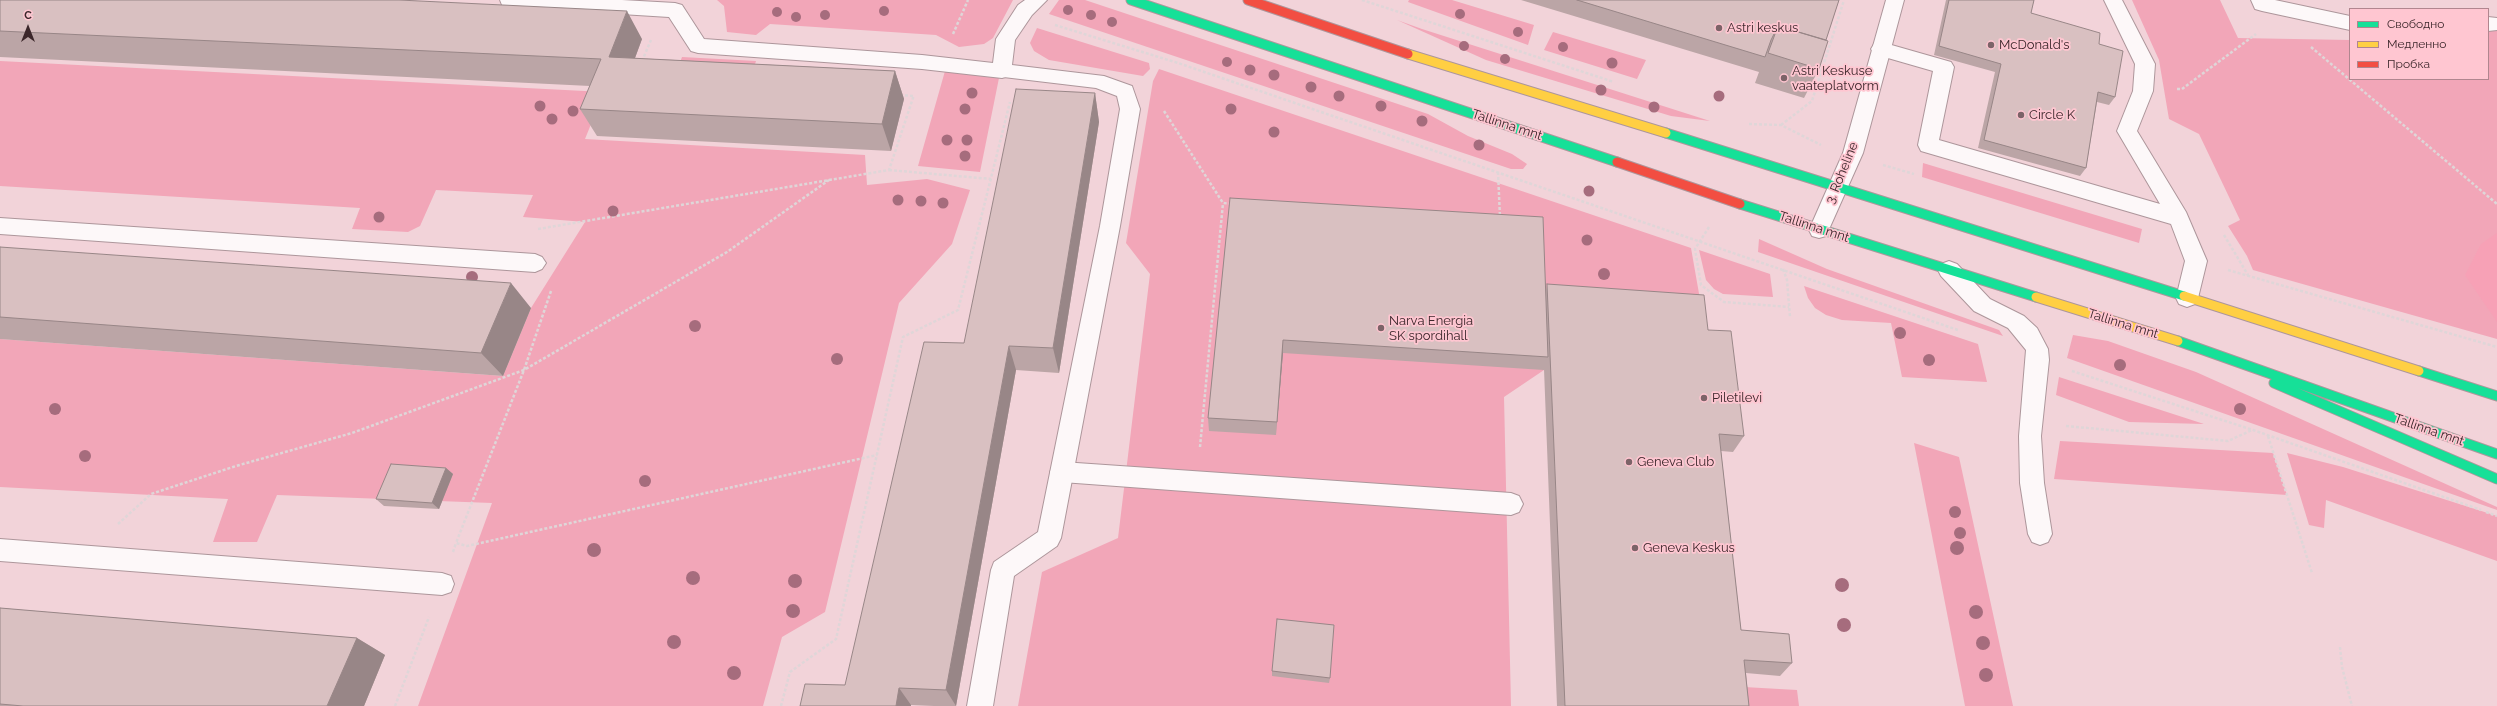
<!DOCTYPE html>
<html>
<head>
<meta charset="utf-8">
<style>
	body { margin:0 }
	#map { position:relative; width:2497px; height:706px; overflow:hidden; background:#f2d3d9; font-family:Raleway,sans-serif }
	canvas { display:block }
	.legend { position:absolute; left:2349px; top:8px; width:140px; height:72px; box-sizing:border-box; background:#ffc6d1; border:1px solid #b1868f; margin:0; padding:5px 7px; list-style:none; font-size:12px; color:#3c272b }
	.legend li { display:flex; align-items:center; gap:8px; height:20px }
	.legend b { width:20px; border:1px solid #b1868f }
	.north { position:absolute; left:8px; top:8px; width:40px; height:40px; -webkit-text-stroke:3px #ffc6d1; paint-order:stroke; rotate:0deg; font-size:11px; font-weight:700; line-height:16px; text-align:center; color:#3c272b }
	.north::after { content:''; display:block; margin:auto; width:14px; height:18px; background:#3c272b; clip-path:polygon(50% 0,100% 100%,50% 72%,0 100%) }
</style>
</head>
<body>
<div id="map">
<canvas width="2497" height="706"></canvas>
<ul class="legend">
<li><b style="height:5px;background:#16e098"></b>Свободно</li>
<li><b style="height:5px;background:#ffcf43"></b>Медленно</li>
<li><b style="height:5px;background:#f24e42"></b>Пробка</li>
</ul>
<div class="north">С</div>
</div>
<script>
const c = document.querySelector('canvas').getContext('2d');
c.lineJoin = 'round';
function paint(path, color) { c.fillStyle = color; c.fill(path, 'evenodd'); }
const shape = rows => new Path2D(rows.map(r => 'M' + r).join(''));
function strokePath(path, color, width, dash) { c.strokeStyle = color; c.lineWidth = width; c.lineCap = dash ? 'butt' : 'round'; c.setLineDash(dash || []); c.stroke(path); }
function label(font, color, halo, rows, align = 'center') {
  c.font = font + ' Raleway,sans-serif'; c.lineWidth = 3.5; c.setLineDash([]); c.textBaseline = 'middle'; c.strokeStyle = halo; c.fillStyle = color; for (const [text, x, y, turn = 0] of rows) {
    c.save(); c.translate(x, y); c.rotate((+turn || 0) * Math.PI / 180); c.textAlign = isNaN(turn) ? turn : align; if (halo) c.strokeText(text, 0, 0); c.fillText(text, 0, 0); c.restore();
  }
}
paint(shape([
	[717,0,1013,0,993,38,984,44,959,47,936,35,770,24,756,35,727,32,724,6],
	[1059,0,1085,0,1428,114,1468,136,1512,154,1527,164,1523,169,1511,169,1049,14],
	[1409,0,1452,0,1534,25,1528,45,1408,2],
	[2132,0,2220,0,2238,38,2350,40,2350,79,2488,79,2488,31,2497,31,2497,339,2253,270,2247,256,2228,226,2240,220,2199,134,2169,119,2159,60],
	[1397,20,1422,29,1710,121,1671,116,1486,60],
	[1037,28,1149,63,1150,69,1143,76,1049,60,1034,51,1030,43],
	[1553,32,1646,60,1637,79,1544,50],
	[682,57,756,61,749,83,674,79],
	[0,61,604,92,585,139,865,155,867,185,927,179,970,190,952,244,899,303,825,612,782,637,763,706,418,706,492,503,277,495,257,542,213,542,228,499,0,487,0,339,503,376,531,308,585,222,523,217,533,195,436,190,420,226,408,232,352,229,360,208,0,186],
	[1159,69,1691,248,1701,305,1541,303,1544,370,1504,397,1511,706,1018,706,1042,572,1118,538,1150,274,1126,243,1153,81],
	[945,71,999,78,980,172,918,166],
	[1923,163,2142,229,2139,243,1922,177],
	[1759,239,1827,269,1999,330,2003,336,1758,252],
	[1699,250,1770,274,1773,297,1723,294,1714,289,1706,280],
	[1804,286,1978,344,1987,382,1902,377,1891,323,1842,320,1826,315,1815,308,1808,298],
	[2073,335,2108,341,2196,372,2497,507,2497,510,2067,358],
	[2059,377,2204,424,2129,422,2056,395],
	[2060,441,2273,453,2287,495,2054,479],
	[1914,443,1959,457,2013,706,1965,706],
	[2287,453,2343,467,2497,516,2497,561,2326,500,2324,528,2309,525],
	[1744,687,1797,690,1799,706,1747,706]
]), '#f2a6b8');
paint(shape([
	[2497,233,2497,322,2465,275,2481,244]
]), '#f7a1b6');
const lane = shape([
	[500,0,622,0,675,3,682,5,704,39,922,55,1002,64,1009,66,1012,71,1009,76,1002,78,922,69,698,53,691,51,669,17,509,7,502,5,500,0],
	[2104,0,2122,0,2155,64,2153,91,2137,131,2186,212,2207,261,2198,298,2195,304,2187,307,2179,304,2176,298,2185,261,2171,224,1921,151,1918,145,1933,71,1874,54,1871,49,1874,44,1881,42,1951,62,1954,67,1939,140,2160,204,2117,131,2133,91,2135,64,2104,0],
	[2251,0,2275,0,2350,16,2350,30,2262,11,2255,9,2251,0],
	[2488,17,2497,18,2497,30,2488,31,2488,17],
	[0,218,535,254,542,257,546,263,542,269,535,272,0,234,0,218],
	[1949,261,1957,264,1990,299,2024,316,2037,328,2048,349,2049,360,2041,436,2044,483,2052,534,2048,542,2040,545,2032,542,2028,534,2020,483,2019,436,2026,350,2008,328,1974,311,1941,276,1938,270,1941,264,1949,261],
	[1062,462,1511,493,1519,496,1523,504,1519,512,1511,515,1062,482,1054,479,1050,472,1054,465,1062,462],
	[0,539,442,573,451,576,454,584,451,592,442,595,0,561,0,539]
]);
const street = shape([
	[1025,0,1047,0,1032,15,1015,40,1012,65,1104,76,1132,86,1140,109,1120,226,1061,538,1057,546,1014,576,993,706,967,706,991,570,994,562,1038,532,1100,226,1120,109,1117,96,1096,88,995,76,992,71,996,39,1018,5,1025,0],
	[1886,0,1904,0,1863,153,1826,236,1819,238,1812,236,1809,230,1843,153,1886,0]
]);
const fast = shape([
	[1131,0,1617,162],
	[1666,133,2184,296],
	[1740,204,2036,297],
	[2178,341,2497,454],
	[2419,371,2497,396],
	[2274,383,2497,479]
]);
const slow = shape([
	[1408,54,1666,133],
	[2184,296,2419,371],
	[2036,297,2178,341]
]);
const jam = shape([
	[1248,0,1408,54],
	[1617,162,1740,204]
]);
strokePath(lane, '#ad969b', 2);
strokePath(street, '#ad969b', 2);
strokePath(fast, '#ad969b', 11);
strokePath(slow, '#ad969b', 11);
strokePath(jam, '#ad969b', 11);
strokePath(shape([
	[1362,0,1614,82],
	[1055,25,1178,63,1958,330],
	[953,34,968,0],
	[2311,47,2497,204],
	[642,61,651,40],
	[2177,89,2182,89,2256,34],
	[900,95,913,96],
	[1164,111,1223,203,1233,204],
	[1749,124,1781,125,1821,145],
	[1781,125,1812,101,1844,0],
	[1883,165,1914,174],
	[889,170,991,179],
	[1498,172,1500,217],
	[1709,227,1695,249,1701,285,1724,302,1789,307],
	[538,229,889,170,914,95],
	[2224,235,2248,275],
	[1783,269,1787,280,1790,317],
	[2228,270,2497,347],
	[551,291,524,370,456,543,467,546,877,455],
	[2072,371,2253,430,2481,510],
	[2066,426,2228,441,2252,430],
	[2268,436,2312,573],
	[1200,447,1223,203],
	[2486,512,2497,516],
	[118,524,151,494,236,466,352,433,524,370,727,252,829,180],
	[453,552,456,543],
	[2340,647,2342,667,2352,706],
	[395,706,429,617],
	[781,706,790,672,836,639,903,337,958,310,1010,102]
]), '#dfd6d8', 2.5, [3, 2]);
paint(lane, '#fdf8f9');
paint(street, '#fdf8f9');
strokePath(fast, '#16e098', 9);
strokePath(slow, '#ffcf43', 9);
strokePath(jam, '#f24e42', 9);
c.fillStyle = '#a66c7d';
for (const [x, y, r] of [
	[1068,10,5],
	[884,11,5],
	[777,12,5],
	[1460,14,5],
	[825,15,5],
	[1091,15,5],
	[796,17,5],
	[1112,22,5],
	[1518,32,5],
	[1464,46,5],
	[1563,47,5],
	[1505,59,5],
	[1227,62,5],
	[1612,63,5.5],
	[1250,70,5.5],
	[1274,75,5.5],
	[1311,87,5.5],
	[1601,90,5.5],
	[972,93,5.5],
	[1339,96,5.5],
	[1719,96,5.5],
	[540,106,5.5],
	[1381,106,5.5],
	[1654,107,5.5],
	[965,109,5.5],
	[1231,109,5.5],
	[573,111,5.5],
	[552,119,5.5],
	[1422,121,5.5],
	[1274,132,5.5],
	[947,140,5.5],
	[967,140,5.5],
	[1479,145,5.5],
	[965,156,5.5],
	[1589,191,5.5],
	[898,200,5.5],
	[921,201,5.5],
	[943,203,5.5],
	[613,211,5.5],
	[379,217,5.5],
	[1587,240,5.5],
	[1604,274,6],
	[472,277,6],
	[695,326,6],
	[1900,333,6],
	[837,359,6],
	[1929,360,6],
	[2120,365,6],
	[55,409,6],
	[2240,409,6],
	[85,456,6],
	[645,481,6],
	[1955,512,6],
	[1960,533,6],
	[1957,548,7],
	[594,550,7],
	[693,578,7],
	[795,581,7],
	[1842,585,7],
	[793,611,7],
	[1976,612,7],
	[1844,625,7],
	[674,642,7],
	[1983,643,7],
	[734,673,7],
	[1986,675,7]
]) { c.beginPath(); c.arc(x, y, r, 0, 2 * Math.PI); c.fill(); }
paint(shape([
	[0,0,642,39,635,58,895,71,904,99,891,151,597,136,580,109,590,86,0,57],
	[1521,0,1839,0,1826,40,1819,69,1804,98,1755,83,1759,72],
	[1946,0,2034,0,2031,13,2099,44,2115,97,2109,105,2097,102,2086,168,2080,176,1978,148,1995,72,1934,55],
	[1095,93,1099,122,1059,373,1016,370,956,706,934,706,911,705,911,706,800,706,845,685,964,343],
	[1230,198,1546,290,1547,284,1708,330,1744,436,1733,452,1721,451,1741,630,1792,663,1780,676,1746,673,1749,706,1557,706,1544,369,1544,370,1283,353,1276,435,1209,431,1208,418],
	[0,247,531,308,503,376,0,339],
	[446,468,453,474,439,509,384,506,376,499],
	[0,608,357,638,385,655,364,706,0,706],
	[1272,671,1330,678,1329,683,1272,676]
]), '#bba5a6');
paint(shape([
	[627,11,642,39,625,85,609,57],
	[895,71,904,99,891,151,882,124],
	[1095,93,1099,122,1059,373,1053,348],
	[511,283,531,308,503,376,481,353],
	[1283,340,1283,353,1276,435,1277,422],
	[1009,346,1016,370,956,706,946,690],
	[446,468,453,474,439,509,432,503],
	[357,638,385,655,364,706,327,706],
	[899,688,911,705,911,706,896,706]
]), '#988687');
const building = shape([
	[0,0,399,0,627,11,609,57,895,71,882,124,580,109,601,59,0,31,0,0],
	[1577,0,1839,0,1826,40,1778,26,1771,40,1765,57,1577,0],
	[1949,0,2034,0,2031,13,2100,33,2099,44,2123,51,2115,97,2098,92,2086,168,1984,140,2001,64,1939,46,1949,0],
	[1778,26,1828,41,1819,69,1768,53,1778,26],
	[1016,89,1095,93,1053,348,1009,346,946,690,899,688,896,706,800,706,805,684,845,685,924,342,964,343,1016,89],
	[1230,198,1543,217,1548,357,1283,340,1277,422,1208,418,1230,198],
	[0,247,511,283,481,353,0,317,0,247],
	[1547,284,1704,295,1708,330,1731,331,1744,436,1719,434,1741,630,1789,634,1792,663,1744,660,1749,706,1565,706,1547,284],
	[391,464,446,468,432,503,376,499,391,464],
	[0,608,357,638,327,706,23,706,0,704,0,608],
	[1277,619,1334,625,1330,678,1272,671,1277,619]
]);
paint(building, '#d9c0c1');
strokePath(building, '#988687', 1);
for (const [x, y, r, color] of [
	[1719,28,4,"#7c6368"],
	[1991,45,4,"#7c6368"],
	[1784,78,4,"#7c6368"],
	[2021,115,4,"#7c6368"],
	[1381,328,4,"#7c6368"],
	[1704,398,4,"#7c6368"],
	[1629,462,4,"#7c6368"],
	[1635,548,4,"#7c6368"]
]) { const dot = new Path2D(); dot.arc(x, y, r, 0, 2 * Math.PI); c.fillStyle = color; c.fill(dot); strokePath(dot, '#ffc6d1', 1.5); }
label('13px', '#3c272b', '#ffc6d1', [
	["Astri keskus",1727,28],
	["McDonald's",1999,45],
	["Astri Keskuse",1792,71],
	["vaateplatvorm",1792,86],
	["Circle K",2029,115],
	["Narva Energia",1389,321],
	["SK spordihall",1389,336],
	["Piletilevi",1712,398],
	["Geneva Club",1637,462],
	["Geneva Keskus",1643,548]
], 'left');
label('13px', '#3c272b', '#ffc6d1', [
	["Tallinna mnt",1507,125,18],
	["3. Roheline",1842,173,-68],
	["Tallinna mnt",1814,227,18],
	["Tallinna mnt",2123,324,17],
	["Tallinna mnt",2429,430,19]
]);
</script>
</body>
</html>
